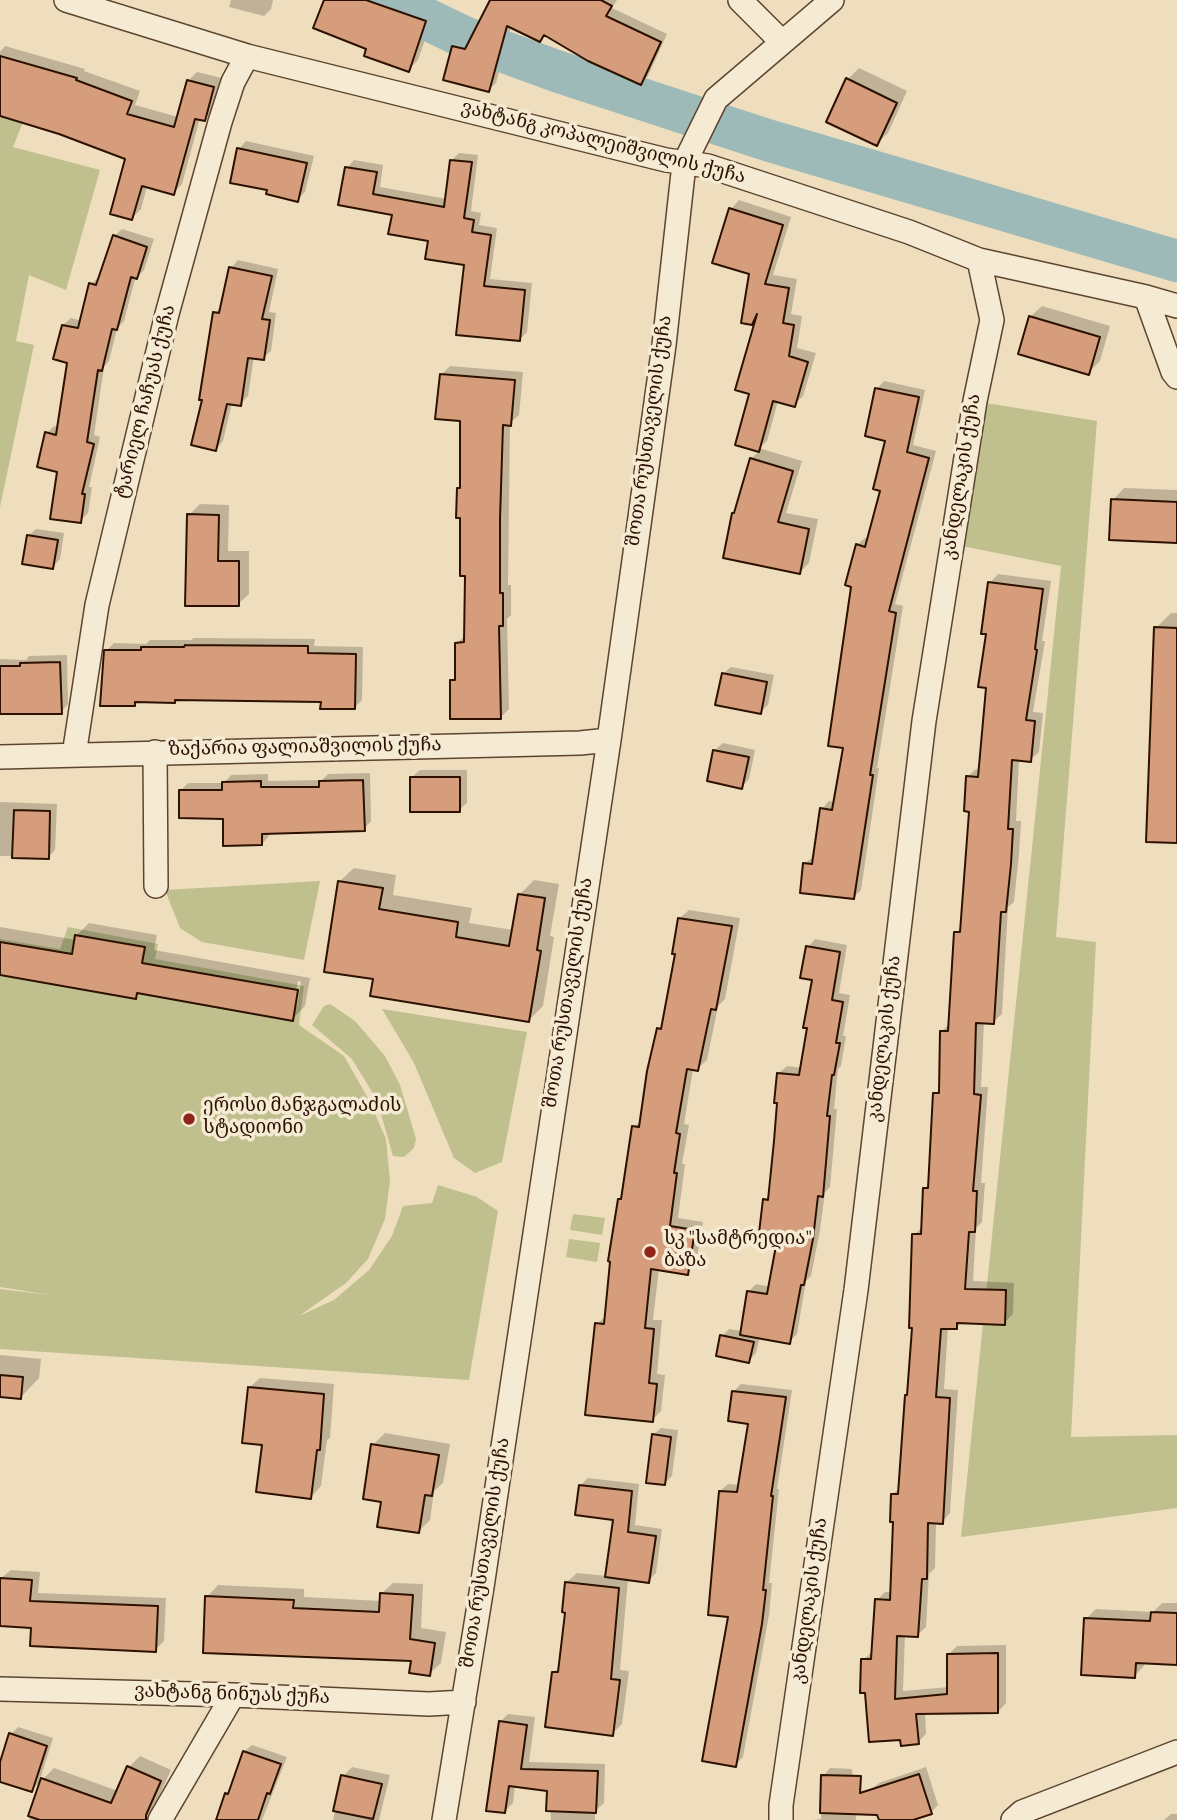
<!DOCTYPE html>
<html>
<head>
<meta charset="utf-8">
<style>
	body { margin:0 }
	canvas { display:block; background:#efdebd }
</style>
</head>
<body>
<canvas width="1177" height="1820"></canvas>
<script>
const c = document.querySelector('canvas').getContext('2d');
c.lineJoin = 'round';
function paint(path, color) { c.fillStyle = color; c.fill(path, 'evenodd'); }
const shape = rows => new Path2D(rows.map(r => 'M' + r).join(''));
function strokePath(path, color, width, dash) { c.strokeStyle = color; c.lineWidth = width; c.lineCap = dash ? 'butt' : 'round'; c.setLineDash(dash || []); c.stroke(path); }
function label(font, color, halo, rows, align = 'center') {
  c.font = font + ' Vollkorn,"Noto Serif Georgian",serif'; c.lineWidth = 7; c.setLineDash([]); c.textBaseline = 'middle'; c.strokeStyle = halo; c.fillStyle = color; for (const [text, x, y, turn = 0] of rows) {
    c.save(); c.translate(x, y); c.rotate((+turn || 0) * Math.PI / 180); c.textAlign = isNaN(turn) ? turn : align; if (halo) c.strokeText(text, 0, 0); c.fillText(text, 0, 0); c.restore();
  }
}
paint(shape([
	[0,115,23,122,13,147,100,170,66,290,29,275,16,341,34,345,0,507],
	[986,403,1097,421,1056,937,1096,942,1071,1437,1177,1435,1177,1508,961,1537,1061,566,962,546],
	[320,881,304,960,202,942,180,928,165,890],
	[68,927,158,944,155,959,304,986,299,1025,344,1056,369,1100,386,1139,390,1181,385,1219,368,1259,346,1283,299,1316,334,1300,369,1270,392,1236,403,1206,432,1203,438,1185,477,1197,498,1211,469,1380,0,1349,0,1289,50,1295,0,1287,0,939,60,949],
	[330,1004,355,1021,385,1056,400,1085,416,1139,414,1148,404,1157,393,1156,377,1100,352,1059,312,1025,324,1006],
	[382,1009,527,1032,502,1162,475,1173,454,1158,414,1063],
	[573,1214,605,1218,602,1235,570,1230],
	[569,1239,600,1243,597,1262,566,1257]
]), '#bfc08d');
paint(shape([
	[231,0,273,0,271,9,264,16,229,7],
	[326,0,406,0,435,11,418,60,408,70],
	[492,0,617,0,612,8,667,34,648,76,641,83,546,34,540,40,511,26,496,83,488,90,454,47,461,39,471,42],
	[5,46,85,69,84,71,140,91,135,105,178,117,188,81,197,72,222,78,214,110,205,119,200,118,182,184,173,193,147,186,141,209,132,218,127,158,60,133,0,114,0,52],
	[859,68,907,91,888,133,876,144,848,79],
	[246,141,314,156,305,192,297,200,269,189,239,149],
	[459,153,478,155,471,211,481,213,479,225,497,228,490,279,532,283,527,332,519,340,466,263,394,213,340,204,347,168,354,160,383,165,380,187,447,199,452,160],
	[739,200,791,217,773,275,797,279,791,314,802,316,797,348,816,353,803,396,794,405,778,401,767,441,759,448,802,461,786,513,818,519,809,563,800,572,737,511,752,458,760,450,737,444,751,393,757,318,752,324,751,273,731,209],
	[122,229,154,239,144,270,135,279,124,321,117,329,109,361,104,367,94,435,100,437,89,487,92,487,88,513,80,521,59,470,47,433,54,426,59,427,69,361,63,325,71,318,82,321,91,284,99,277,101,277,114,236],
	[238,260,278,269,269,312,276,313,271,351,263,358,254,357,248,396,240,404,232,403,223,441,216,449,204,399,215,313,223,305,231,268],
	[1042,306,1110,326,1100,361,1088,373,1030,317],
	[450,366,523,372,519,415,510,423,508,585,511,585,511,615,507,619,509,709,500,718,452,681,457,676,457,643,466,635,467,574,459,488,462,485,462,419,441,375],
	[884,381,925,390,913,445,936,451,895,604,903,606,877,768,879,768,861,890,853,898,805,863,815,856,822,809,829,801,835,802,845,747,857,545,865,538,869,539,882,489,887,440,877,389],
	[1124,488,1177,490,1177,541,1113,500],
	[200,504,229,505,228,551,249,551,249,594,238,604,189,515],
	[36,529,64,533,60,559,53,567,28,536],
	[998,574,1051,581,1042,641,1045,641,1033,712,1043,713,1039,752,1030,760,1019,759,1016,821,1021,821,1019,854,1014,902,1008,907,1002,1014,993,1022,984,1022,981,1087,988,1087,981,1183,985,1183,982,1222,976,1228,973,1281,1014,1283,1013,1314,1004,1323,962,1321,956,1328,948,1327,944,1389,958,1390,950,1513,942,1522,936,1522,935,1568,929,1574,926,1627,917,1635,905,1635,903,1691,949,1687,949,1654,957,1646,1006,1645,1006,1703,998,1712,925,1712,926,1734,918,1742,863,1660,873,1651,877,1600,885,1592,892,1592,895,1520,893,1494,901,1487,906,1396,909,1393,914,1326,914,1235,923,1226,925,1189,930,1184,935,1094,941,1088,942,1031,950,1023,956,933,962,927,971,810,967,777,976,769,980,769,987,686,990,583],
	[1171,613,1177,613,1177,842,1156,628],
	[194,638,315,639,314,646,363,647,362,700,354,708,322,700,176,698,138,700,134,704,106,651,114,643,146,644,150,640,191,640],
	[67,655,68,704,61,712,0,712,0,659,26,660,29,656],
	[731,667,774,675,768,705,760,712,723,674],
	[723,743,755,750,749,779,742,787,715,750],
	[420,770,467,770,467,803,459,810,412,777],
	[370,773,371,821,364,829,269,832,269,836,262,844,181,790,188,783,224,783,231,775,268,774,268,781,322,780,328,774],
	[0,802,57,804,55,850,48,857,0,856],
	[354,868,396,875,393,895,472,908,469,923,513,930,519,895,534,880,559,884,550,936,554,937,543,1006,529,1020,375,978,339,882],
	[689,910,740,918,725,999,718,1006,707,1060,697,1069,693,1069,684,1124,689,1125,682,1164,685,1164,678,1218,703,1222,696,1264,687,1273,659,1268,653,1320,662,1320,657,1374,665,1375,661,1411,652,1420,597,1324,607,1315,620,1200,623,1196,634,1127,642,1120,659,1029,664,1024,677,953,679,919],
	[89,923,157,935,154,950,310,978,305,1006,292,1019,140,992,135,997,0,973,0,927,76,940,76,936],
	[298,981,301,982,297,1007,293,1007],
	[815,939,847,945,839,993,850,995,843,1036,846,1036,841,1066,838,1069,834,1109,837,1109,830,1187,825,1192,820,1230,811,1276,806,1281,797,1334,789,1342,760,1337,756,1353,749,1361,722,1336,729,1329,742,1331,749,1291,756,1284,771,1287,780,1233,765,1200,770,1195,776,1141,779,1073,787,1066,802,1068,814,978,808,947],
	[0,1355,41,1359,39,1378,21,1397,0,1395],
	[260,1378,334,1384,330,1438,327,1440,321,1486,311,1497,264,1443,249,1388],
	[741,1384,792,1390,777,1489,779,1489,769,1583,772,1583,769,1615,743,1757,735,1765,730,1615,720,1491,728,1484,740,1485,750,1422,733,1392],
	[661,1428,678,1430,672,1476,664,1484,653,1435],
	[385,1433,450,1444,443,1483,434,1491,430,1520,418,1532,383,1500,373,1445],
	[588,1478,639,1484,635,1525,662,1529,656,1573,648,1581,628,1578,620,1670,629,1671,622,1724,612,1734,554,1673,560,1666,567,1611,567,1582,577,1573,607,1576,615,1518,580,1486],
	[11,1570,40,1572,38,1593,166,1598,164,1641,155,1650,33,1626,0,1624,0,1579],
	[393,1583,423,1584,421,1628,446,1632,441,1663,429,1674,413,1660,207,1597,218,1585,304,1589,304,1597,381,1601,381,1594],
	[1162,1603,1177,1603,1177,1663,1144,1662,1144,1666,1134,1676,1086,1619,1096,1609,1153,1612],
	[508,1714,535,1717,529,1762,605,1764,604,1803,595,1811,595,1820,551,1820,548,1790,515,1785,513,1803,505,1811,500,1722],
	[18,1727,53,1738,39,1783,31,1790,0,1780,0,1768,11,1734],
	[252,1745,287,1757,262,1820,217,1820,227,1794,232,1788,244,1752],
	[140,1756,171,1770,148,1820,29,1820,43,1779,54,1768,118,1791,129,1767],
	[352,1767,390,1775,379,1820,333,1820,343,1776],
	[926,1767,938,1805,931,1812,908,1820,881,1820,871,1790,879,1783],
	[830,1768,852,1769,856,1820,813,1820,821,1819,823,1776],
	[1171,1814,1177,1814,1177,1820,1164,1820]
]), '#0003');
strokePath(shape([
	[387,0,466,38,559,72,767,140,1177,261]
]), '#9dbab9', 42);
const building = shape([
	[324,0,366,0,426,21,409,72,364,56,366,49,313,28,324,0],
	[490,0,601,0,612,6,606,16,661,42,641,85,588,61,544,35,540,42,507,26,489,92,443,80,452,46,465,49,490,0],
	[0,56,77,78,76,80,132,101,127,114,174,127,187,80,214,87,205,121,195,119,174,195,142,186,132,220,110,214,125,159,59,134,0,116,0,56],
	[846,78,897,103,877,146,826,122,846,78],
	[237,148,307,163,298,202,266,194,267,190,230,183,237,148],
	[450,160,472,162,464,218,474,220,472,232,491,235,484,286,525,290,520,341,456,335,464,265,425,259,428,241,388,234,392,215,338,205,345,167,377,172,373,194,444,207,450,160],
	[729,208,783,225,765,284,789,288,783,323,794,325,789,356,808,362,795,407,773,401,759,452,735,445,749,394,735,390,757,314,752,325,741,323,749,274,712,263,729,208],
	[113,235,147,247,137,279,131,277,117,330,112,329,102,371,98,370,87,442,94,444,82,494,85,494,81,523,50,519,57,472,37,467,45,432,56,435,67,363,53,359,62,325,78,328,89,283,96,285,113,235],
	[229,267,272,276,262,319,270,320,264,360,248,358,241,406,227,404,216,451,191,445,202,400,199,400,213,312,219,313,229,267],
	[1029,316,1100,337,1089,375,1018,354,1029,316],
	[440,374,515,380,511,426,503,425,500,519,500,593,503,593,503,626,499,626,501,719,450,719,450,680,455,680,455,643,464,642,465,576,460,576,460,518,456,518,457,488,460,488,460,421,435,419,440,374],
	[875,388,919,397,907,452,929,458,889,611,896,613,870,775,873,775,854,899,800,893,803,863,812,864,820,808,832,810,843,748,828,746,851,587,845,585,856,544,865,547,880,491,873,489,885,441,865,436,875,388],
	[750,458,793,471,778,522,809,529,800,574,723,558,732,513,734,513,750,458],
	[1111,499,1177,502,1177,543,1109,540,1111,499],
	[187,514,219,515,218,561,239,561,239,606,185,606,187,514],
	[27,535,58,540,53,569,22,564,27,535],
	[988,582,1043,589,1035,649,1037,650,1026,720,1035,721,1031,762,1012,760,1008,829,1013,829,1011,864,1006,912,1001,912,994,1024,976,1023,974,1094,981,1095,973,1191,977,1191,975,1232,969,1232,965,1289,1006,1290,1005,1325,957,1323,957,1329,941,1329,936,1397,950,1398,943,1524,928,1523,927,1579,922,1579,918,1637,897,1636,895,1699,947,1694,947,1654,998,1653,998,1713,916,1714,919,1744,901,1746,900,1740,869,1742,865,1693,860,1693,861,1659,871,1659,875,1599,890,1600,893,1522,890,1522,891,1494,898,1494,905,1395,907,1395,912,1328,909,1328,912,1234,921,1234,923,1188,928,1188,933,1093,939,1093,940,1031,948,1031,954,932,960,932,969,812,964,811,966,776,978,777,986,688,978,687,986,634,981,634,988,582],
	[1154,627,1177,628,1177,843,1146,842,1154,627],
	[185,645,308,646,308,653,356,654,355,709,320,709,321,702,175,700,175,703,135,702,135,706,100,706,104,650,141,650,141,647,184,647,185,645],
	[60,662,62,714,0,714,0,666,20,666,20,663,60,662],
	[722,673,767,682,761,714,715,705,722,673],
	[713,750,749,757,742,789,707,781,713,750],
	[410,777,460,777,460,812,410,812,410,777],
	[363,780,365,831,262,834,262,845,223,846,223,819,179,818,179,790,222,790,222,782,261,781,261,787,319,787,319,781,363,780],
	[14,810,50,811,49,859,12,858,14,810],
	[338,881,383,888,379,909,458,922,456,937,509,946,518,894,545,898,537,950,541,951,529,1022,370,996,373,979,324,972,338,881],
	[678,918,732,926,716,1010,711,1009,698,1071,687,1069,676,1133,680,1134,674,1173,677,1173,670,1226,695,1230,688,1275,651,1269,645,1328,654,1329,649,1383,657,1384,653,1422,585,1415,595,1323,604,1324,610,1262,608,1261,618,1199,621,1199,632,1126,639,1127,647,1071,657,1028,661,1029,675,954,672,954,678,918],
	[75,935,145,947,142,963,298,990,293,1021,137,993,136,999,0,975,0,942,72,954,75,935],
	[806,946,840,952,832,1000,843,1002,836,1043,840,1043,834,1075,832,1075,827,1116,830,1116,823,1197,818,1196,813,1239,804,1285,801,1285,790,1344,740,1335,747,1291,767,1294,778,1235,759,1233,763,1199,768,1200,774,1141,777,1103,774,1103,777,1073,799,1075,807,1028,803,1028,812,980,800,978,806,946],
	[720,1335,754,1342,749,1363,716,1356,720,1335],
	[0,1375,23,1377,21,1399,0,1397,0,1375],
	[248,1387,324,1394,320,1450,317,1450,311,1499,256,1492,262,1445,242,1443,248,1387],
	[732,1391,786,1397,771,1496,773,1496,763,1590,766,1590,762,1624,736,1767,702,1761,728,1617,708,1615,719,1491,737,1492,748,1424,728,1421,732,1391],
	[652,1434,671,1437,665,1485,646,1483,652,1434],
	[371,1444,439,1455,432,1496,425,1495,419,1533,377,1527,381,1502,363,1499,371,1444],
	[579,1485,632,1491,628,1532,656,1536,649,1583,605,1577,613,1520,575,1515,579,1485],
	[0,1578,32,1580,30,1601,158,1606,156,1652,30,1646,31,1628,0,1626,0,1578],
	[565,1582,619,1588,611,1679,620,1680,613,1736,545,1727,552,1672,558,1672,565,1613,562,1612,565,1582],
	[380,1593,413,1595,410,1639,435,1643,430,1676,409,1673,411,1661,203,1653,205,1596,294,1600,293,1608,379,1612,380,1593],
	[1151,1612,1177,1613,1177,1665,1136,1663,1135,1678,1081,1675,1084,1618,1150,1621,1151,1612],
	[499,1721,527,1725,521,1769,598,1771,596,1813,546,1811,547,1791,509,1786,505,1813,486,1811,499,1721],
	[9,1733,47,1746,32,1792,0,1782,0,1762,9,1733],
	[243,1751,281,1764,270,1794,267,1793,258,1820,216,1820,225,1793,228,1794,243,1751],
	[127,1766,161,1781,146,1815,146,1820,40,1820,28,1816,41,1778,111,1803,127,1766],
	[919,1774,932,1814,913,1820,879,1820,877,1815,820,1813,821,1775,861,1776,860,1793,919,1774],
	[341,1775,382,1784,373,1819,333,1811,341,1775]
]);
paint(building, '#d69d7c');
strokePath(building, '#2c1100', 2);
const minor = shape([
	[66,0,247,56,666,160,708,166,909,232,979,260,1146,297,1177,306],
	[740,0,781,41],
	[1146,297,1173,372,1177,377],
	[155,752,156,886],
	[74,755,97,605,167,314,220,122,233,82,247,56],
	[0,757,580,743,609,740],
	[0,1689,233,1695,429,1704,464,1702],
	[160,1820,233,1695],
	[444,1820,482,1587,609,740,664,345,684,164,716,99,832,0],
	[781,1820,781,1805,856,1290,924,721,975,401,992,320,979,260],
	[1013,1820,1022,1812,1177,1752]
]);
strokePath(minor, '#5d442f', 26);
strokePath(minor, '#f5ead4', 23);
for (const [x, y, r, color] of [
	[189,1119,7,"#8f2418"],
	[650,1252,7,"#8f2418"]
]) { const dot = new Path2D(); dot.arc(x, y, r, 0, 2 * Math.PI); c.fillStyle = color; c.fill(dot); strokePath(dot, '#f5ead4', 2.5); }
label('19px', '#2c1100', '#f5ead4', [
	["ვახტანგ კოპალეიშვილის ქუჩა",603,144,14],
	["ტარიელ ჩაჩუას ქუჩა",147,402,-76],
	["შოთა რუსთაველის ქუჩა",651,431,-82],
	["კანდელაკის ქუჩა",963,477,-81],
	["ზაქარია ფალიაშვილის ქუჩა",305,749,-1],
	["შოთა რუსთაველის ქუჩა",570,993,-81],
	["კანდელაკის ქუჩა",886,1039,-83],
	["შოთა რუსთაველის ქუჩა",487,1553,-81],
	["კანდელაკის ქუჩა",811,1601,-82],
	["ვახტანგ ნინუას ქუჩა",232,1696,2]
]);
label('19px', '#2c1100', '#f5ead4', [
	["ეროსი მანჯგალაძის",203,1108],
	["სტადიონი",203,1130],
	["სკ \"სამტრედია\"",664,1241],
	["ბაზა",664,1263]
], 'left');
</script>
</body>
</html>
